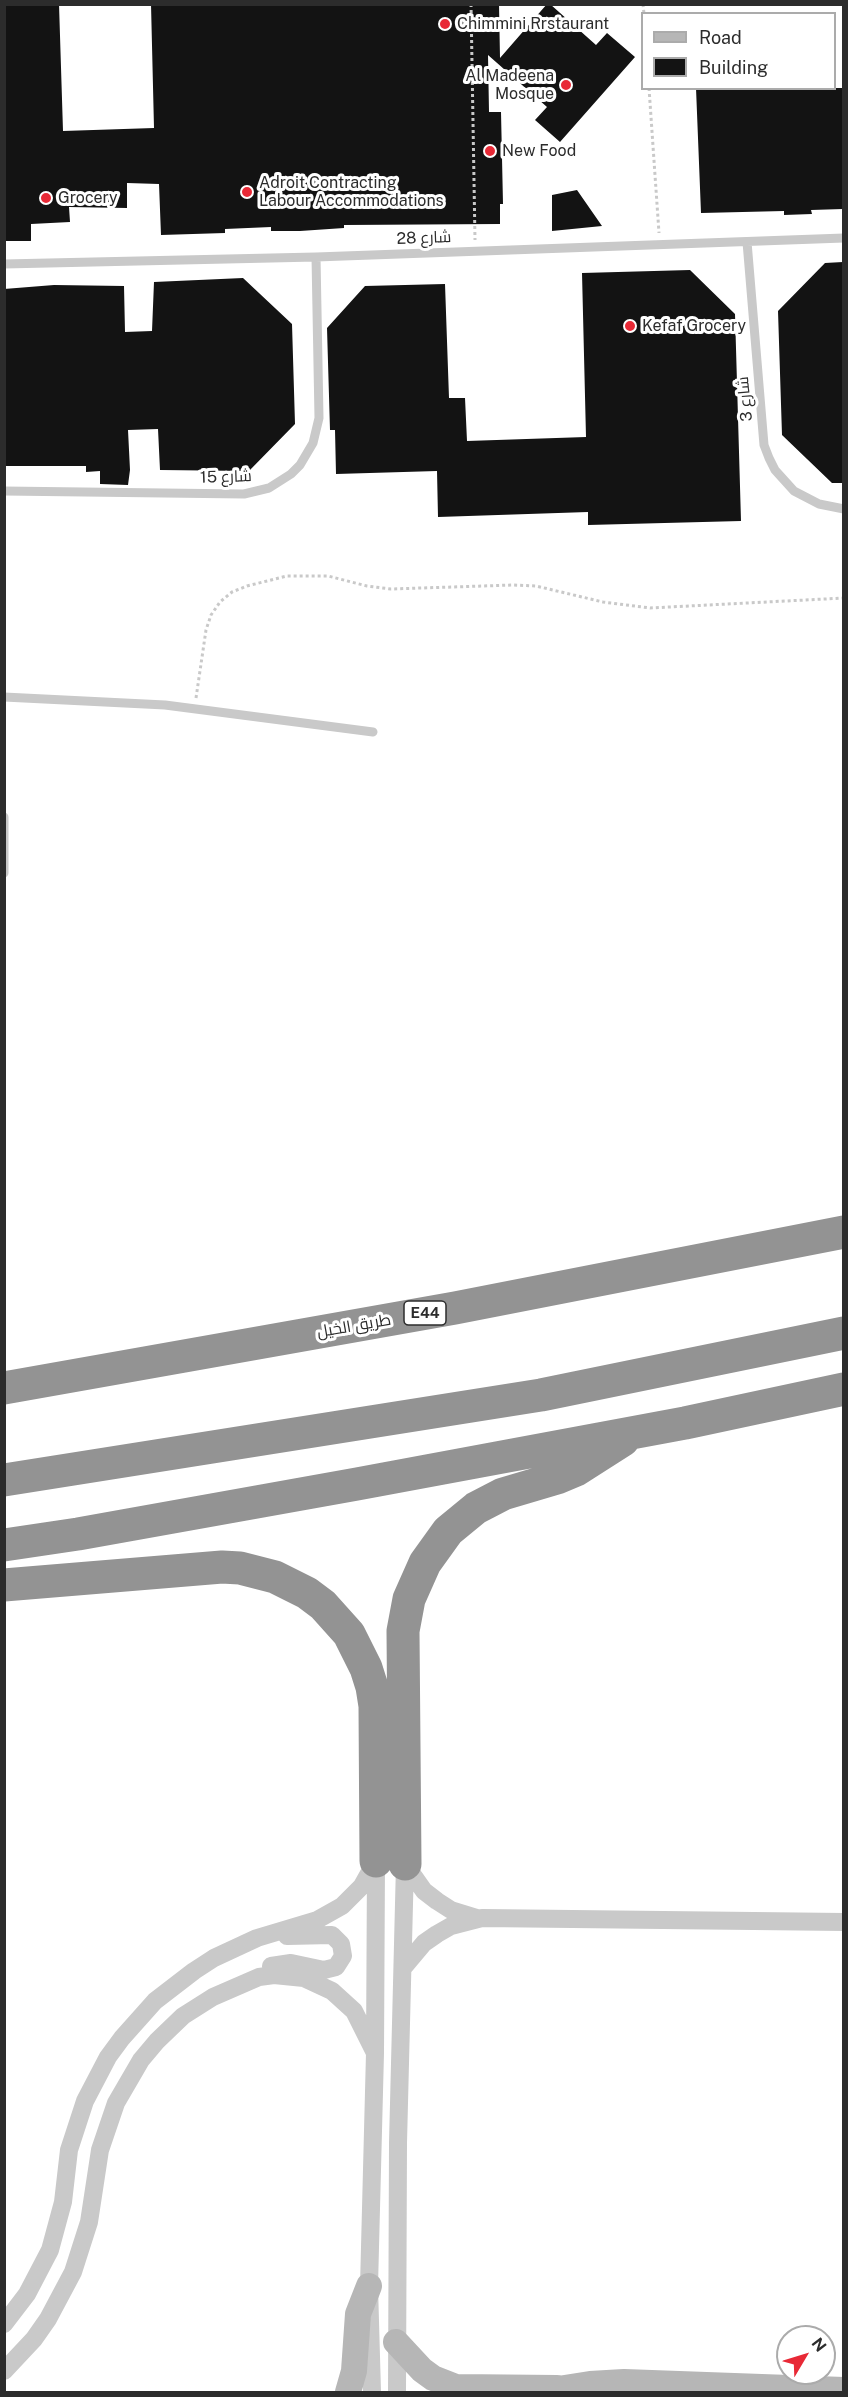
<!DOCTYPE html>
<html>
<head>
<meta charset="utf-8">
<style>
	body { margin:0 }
	#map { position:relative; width:848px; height:2397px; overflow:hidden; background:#fff; font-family:"Public Sans",sans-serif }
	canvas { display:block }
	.frame { position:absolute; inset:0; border:6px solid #2c2c2c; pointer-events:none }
	.legend { position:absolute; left:641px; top:12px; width:195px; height:78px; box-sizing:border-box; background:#fff; border:2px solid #ababab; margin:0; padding:8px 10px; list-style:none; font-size:18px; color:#2c2c2c }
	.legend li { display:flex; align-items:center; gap:12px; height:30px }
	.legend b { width:30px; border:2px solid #ababab }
	.north { position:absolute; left:776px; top:2325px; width:60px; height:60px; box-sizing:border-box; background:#fff; border:2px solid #ababab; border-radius:50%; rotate:52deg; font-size:16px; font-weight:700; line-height:24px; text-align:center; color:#2c2c2c }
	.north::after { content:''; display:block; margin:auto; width:21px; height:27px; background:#e82936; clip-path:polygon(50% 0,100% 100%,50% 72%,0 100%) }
</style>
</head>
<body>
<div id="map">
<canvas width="848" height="2397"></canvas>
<div class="frame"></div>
<ul class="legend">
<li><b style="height:8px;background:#b6b6b6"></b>Road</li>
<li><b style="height:16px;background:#131313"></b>Building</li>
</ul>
<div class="north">N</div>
</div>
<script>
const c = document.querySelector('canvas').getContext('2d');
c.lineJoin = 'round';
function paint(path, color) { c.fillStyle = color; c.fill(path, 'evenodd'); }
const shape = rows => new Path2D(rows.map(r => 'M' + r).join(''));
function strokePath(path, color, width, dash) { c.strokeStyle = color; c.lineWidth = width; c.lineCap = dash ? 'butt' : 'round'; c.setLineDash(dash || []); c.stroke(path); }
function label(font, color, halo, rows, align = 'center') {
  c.font = font + ' "Public Sans",Cairo,sans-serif'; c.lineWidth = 6; c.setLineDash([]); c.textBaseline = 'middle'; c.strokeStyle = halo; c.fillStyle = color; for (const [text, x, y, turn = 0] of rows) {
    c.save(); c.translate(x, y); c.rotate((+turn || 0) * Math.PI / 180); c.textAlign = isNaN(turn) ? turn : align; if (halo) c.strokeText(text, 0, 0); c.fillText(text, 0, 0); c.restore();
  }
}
paint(shape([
	[4,4,59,4,63,131,154,128,151,4,499,4,500,58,547,4,550,4,596,45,607,33,635,57,560,142,535,120,547,107,488,55,489,112,501,112,503,204,500,204,500,224,344,225,344,228,300,231,271,231,271,227,225,229,225,233,161,235,159,184,127,183,127,208,69,207,70,222,31,224,31,241,4,241],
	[696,88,843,88,843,209,811,210,812,214,784,215,784,211,701,213],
	[577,190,602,226,552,231,552,195],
	[843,262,843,483,832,483,782,435,778,311,825,263],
	[690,270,735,314,741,521,588,525,588,512,438,517,437,471,336,474,335,430,330,430,327,328,365,286,445,284,449,398,465,398,467,441,586,437,582,273],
	[243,278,292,324,295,424,249,471,160,470,158,429,128,430,130,470,128,485,100,484,100,471,86,472,86,466,4,466,4,289,54,285,124,286,125,332,152,331,154,282]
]), '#131313');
strokePath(shape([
	[471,4,475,240],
	[643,4,644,14],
	[649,88,659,233],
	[196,698,206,630,211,615,220,602,232,592,247,586,287,576,328,576,367,586,391,589,513,585,536,586,603,602,650,608,844,598]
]), '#c9c9c9', 3, [3, 3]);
strokePath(shape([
	[747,242,764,445,769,458,775,470,794,491,819,504,844,509],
	[4,264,316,257,844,238],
	[4,491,244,494,269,488,291,474,300,465,313,443,319,418,316,257],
	[4,697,165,705,373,732],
	[4,817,4,873]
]), '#c9c9c9', 9);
strokePath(shape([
	[405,1864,424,1891,437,1901,451,1910,477,1918],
	[271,1966,291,1963,324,1970,336,1967,343,1956,341,1944,332,1935,287,1936],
	[403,1968,424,1943,437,1934,451,1926,482,1918,844,1922],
	[4,2324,27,2294,50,2250,63,2202,69,2150,85,2101,108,2057,122,2038,155,2001,194,1971,214,1958,257,1938,317,1920,342,1906,362,1886,376,1861],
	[4,2371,34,2339,48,2319,73,2272,89,2222,100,2150,116,2103,141,2060,157,2041,183,2016,213,1997,259,1977,274,1975,304,1978,332,1991,354,2011,375,2053],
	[372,2392,369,2286,375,2053,376,1863],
	[397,2392,398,2143,405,1864]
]), '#c9c9c9', 18);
strokePath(shape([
	[396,2342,422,2370,433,2378,456,2387,557,2388],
	[348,2392,354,2371,358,2314,369,2286],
	[539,2392,590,2384,624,2382,844,2390]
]), '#b6b6b6', 26);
strokePath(shape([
	[4,1388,455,1308,844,1232],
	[4,1480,541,1395,844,1333],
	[4,1545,78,1534,357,1484,685,1423,844,1389],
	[4,1585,222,1567,240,1568,275,1577,307,1593,323,1605,349,1634,366,1668,372,1687,375,1706,376,1861],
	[405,1864,403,1631,409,1599,425,1563,448,1531,476,1508,503,1494,557,1478,576,1470,623,1440]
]), '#939393', 33);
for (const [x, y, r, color] of [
	[445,24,6,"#e82936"],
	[566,85,6,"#e82936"],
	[490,151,6,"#e82936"],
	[247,192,6,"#e82936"],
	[46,198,6,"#e82936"],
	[630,326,6,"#e82936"]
]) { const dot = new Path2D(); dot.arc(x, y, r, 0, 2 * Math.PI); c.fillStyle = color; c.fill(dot); strokePath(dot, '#fff', 2); }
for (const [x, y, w] of [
	[425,1313,42]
]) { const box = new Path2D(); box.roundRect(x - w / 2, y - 12, w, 24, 4.5); c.fillStyle = '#fff'; c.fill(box); strokePath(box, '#2c2c2c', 1.5); }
label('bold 15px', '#2c2c2c', null, [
	["E44",425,1313]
]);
label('16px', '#2c2c2c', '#fff', [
	["Chimmini Rrstaurant",457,24],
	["Al Madeena",554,76,"right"],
	["Mosque",554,94,"right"],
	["New Food",502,151],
	["Adroit Contracting",259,183],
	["Labour Accommodations",259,201],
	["Grocery",58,198],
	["Kefaf Grocery",642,326]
], 'left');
label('16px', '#2c2c2c', '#fff', [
	["شارع 28",424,238,-2],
	["شارع 3",745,399,-95],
	["شارع 15",226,477,-2],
	["طريق الخيل",354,1326,-10]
]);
</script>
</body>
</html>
